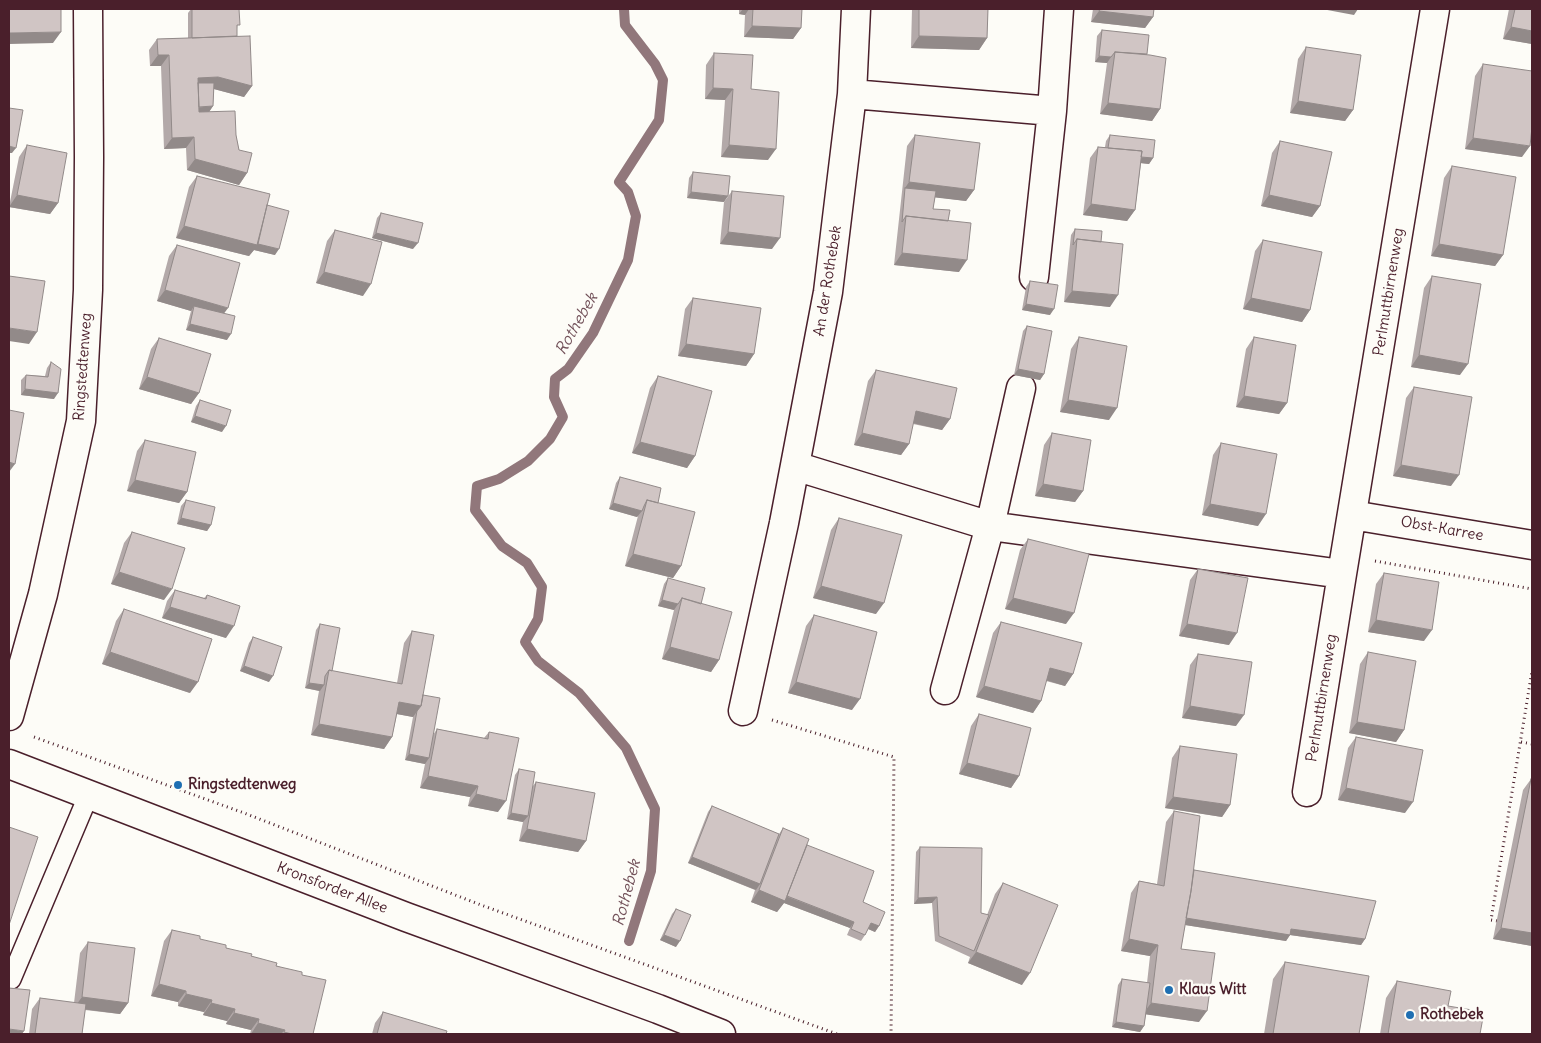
<!DOCTYPE html>
<html>
<head>
<meta charset="utf-8">
<style>
	body { margin:0 }
	#map { position:relative; width:1541px; height:1043px; overflow:hidden; background:#fdfcf7; font-family:Delius,sans-serif }
	canvas { display:block }
	.frame { position:absolute; inset:0; border:10px solid #4a1f2b; pointer-events:none }
</style>
</head>
<body>
<div id="map">
<canvas width="1541" height="1043"></canvas>
<div class="frame"></div>
</div>
<script>
const c = document.querySelector('canvas').getContext('2d');
c.lineJoin = 'round';
const shape = rows => new Path2D(rows.map(r => 'M' + r).join(''));
function strokePath(path, color, width, dash) { c.strokeStyle = color; c.lineWidth = width; c.lineCap = dash ? 'butt' : 'round'; c.setLineDash(dash || []); c.stroke(path); }
function paint(path, color) { c.fillStyle = color; c.fill(path, 'evenodd'); }
function label(font, color, halo, rows, align = 'center') {
  c.font = font + ' Delius,sans-serif'; c.lineWidth = 4.5; c.setLineDash([]); c.textBaseline = 'middle'; c.strokeStyle = halo; c.fillStyle = color; for (const [text, x, y, turn = 0] of rows) {
    c.save(); c.translate(x, y); c.rotate((+turn || 0) * Math.PI / 180); c.textAlign = isNaN(turn) ? turn : align; if (halo) c.strokeText(text, 0, 0); c.fillText(text, 0, 0); c.restore();
  }
}
strokePath(shape([
	[624,9,625,25,655,64,663,80,659,120,619,182,628,192,636,216,628,260,593,333,568,369,555,379,554,397,563,417,550,439,528,461,499,479,477,486,475,510,502,546,527,563,542,587,538,619,525,642,538,661,579,693,626,748,655,809,651,871,629,941]
]), '#91777b', 10);
const service = shape([
	[9,979,11,979,89,794]
]);
const minor = shape([
	[852,94,1052,111],
	[1034,277,1052,111,1059,9],
	[795,466,990,526,1342,574],
	[1352,515,1532,545],
	[945,690,990,526,1021,388],
	[743,711,784,523,828,292,852,94,856,9],
	[9,716,43,594,81,421,88,290,89,157,88,9],
	[1307,792,1342,574,1435,9]
]);
const secondary = shape([
	[9,764,406,917,658,1009,721,1034]
]);
strokePath(service, '#4a1f2b', 22);
strokePath(minor, '#4a1f2b', 31);
strokePath(secondary, '#4a1f2b', 31);
strokePath(shape([
	[1375,561,1532,589],
	[772,720,894,757,891,1034],
	[34,737,244,813,481,905,837,1034],
	[1521,742,1532,744],
	[1497,921,1491,920,1532,671]
]), '#4a1f2b', 3, [1, 4]);
strokePath(service, '#fdfcf7', 19);
strokePath(minor, '#fdfcf7', 28);
strokePath(secondary, '#fdfcf7', 28);
paint(shape([
	[191,9,239,9,237,29,237,36,252,86,244,97,214,89,213,106,209,112,236,135,239,150,247,173,239,185,187,170,186,148,164,149,161,66,150,66,149,50,157,39,188,38,188,13],
	[739,9,802,9,801,28,793,39,744,37,745,15,739,14],
	[912,9,988,9,987,38,979,50,911,48],
	[1093,9,1154,9,1153,17,1145,28,1091,22],
	[1509,9,1532,9,1532,44,1503,39],
	[1102,30,1147,54,1160,109,1152,121,1100,114,1107,63,1095,62,1097,36],
	[1306,47,1353,110,1345,121,1290,113,1298,59],
	[714,53,751,89,768,160,721,157,725,100,705,99,706,65],
	[1483,64,1522,157,1465,149,1475,76],
	[915,135,974,190,966,201,935,197,933,209,948,221,959,272,894,265,907,146],
	[1110,135,1153,158,1149,164,1141,163,1135,210,1127,221,1083,215,1090,158,1098,147,1105,147,1106,141],
	[1280,141,1320,206,1312,217,1261,206,1272,153],
	[27,145,58,203,50,214,9,207,19,157],
	[1452,166,1503,255,1495,266,1431,256,1444,178],
	[693,172,724,202,687,198,689,178],
	[197,176,267,205,275,255,254,250,249,256,176,238,189,187],
	[732,191,772,249,720,244,724,202],
	[381,213,413,249,372,238,377,218],
	[1075,229,1101,242,1110,307,1064,302,1071,235],
	[335,230,363,296,316,283,327,241],
	[1263,240,1310,310,1302,322,1243,309,1255,251],
	[177,245,224,313,227,340,186,330,191,311,157,301,169,256],
	[1432,276,1460,375,1411,367,1424,288],
	[1030,281,1050,315,1022,310,1026,287],
	[693,298,754,354,746,366,678,356,685,309],
	[1027,326,1044,374,1040,380,1014,375,1023,331],
	[1079,337,1109,420,1060,412,1071,349],
	[1254,337,1287,403,1279,414,1236,407,1246,349],
	[159,338,199,393,191,404,139,389,151,349],
	[51,362,54,399,21,395,21,380,26,375,45,376,47,368],
	[876,370,950,419,942,430,913,424,909,444,901,455,854,445,868,381],
	[658,376,695,456,687,468,632,453,650,388],
	[1414,387,1451,486,1393,476,1406,398],
	[200,400,222,432,191,422,196,406],
	[1052,433,1083,491,1075,502,1035,496,1044,445],
	[145,440,187,492,179,503,127,491,137,451],
	[1221,443,1258,526,1202,515,1213,455],
	[620,477,658,503,681,566,673,578,625,566,638,516,637,517,609,509,616,483],
	[186,500,211,525,207,531,177,524,181,506],
	[839,518,876,614,813,598,831,530],
	[132,532,164,600,111,584,124,543],
	[1028,539,1066,624,1005,609,1020,550],
	[1198,569,1229,645,1179,636,1190,580],
	[1384,573,1424,641,1368,632,1376,584],
	[668,578,719,660,711,672,662,659,674,610,658,606,664,584],
	[175,590,204,598,207,595,226,638,162,618,167,601],
	[124,609,190,693,102,664,116,621],
	[814,615,852,710,788,693,806,626],
	[1001,622,1073,674,1065,686,1046,681,1041,701,1033,713,976,697,993,633],
	[320,624,332,671,397,683,404,643,412,631,423,695,433,735,437,729,484,738,489,732,498,812,468,806,470,797,420,788,425,764,405,760,413,717,397,714,392,737,384,749,311,735,319,691,305,688,316,630],
	[253,637,269,682,240,671,249,643],
	[1368,652,1404,730,1396,742,1349,733,1360,664],
	[1198,654,1236,726,1182,718,1190,665],
	[979,714,1019,776,1011,788,959,774,971,726],
	[1356,737,1405,813,1338,800,1348,748],
	[1180,746,1230,805,1222,817,1165,808,1172,758],
	[519,769,532,787,536,782,586,841,578,852,519,841,523,822,507,819,515,775],
	[1531,779,1532,946,1493,939,1523,790],
	[712,806,779,834,783,828,807,845,863,902,879,926,875,932,868,929,865,935,861,941,847,935,850,928,784,903,777,912,751,902,755,890,688,863,708,812],
	[1174,811,1194,870,1365,939,1361,945,1290,935,1286,941,1185,925,1181,949,1199,1022,1146,1014,1144,1026,1140,1032,1112,1027,1118,985,1122,979,1147,983,1150,956,1121,951,1131,893,1139,881,1157,884,1166,822],
	[920,847,981,913,987,915,995,894,1003,883,1022,985,968,963,970,957,935,941,932,903,914,904,916,852],
	[676,909,676,947,660,940,672,914],
	[172,930,251,956,302,975,313,1034,250,1034,251,1030,226,1024,227,1021,203,1015,204,1012,178,1006,178,1002,151,996,164,941],
	[88,942,128,1003,120,1014,85,1010,82,1034,29,1034,32,1009,40,998,74,1003,80,953],
	[1285,962,1359,1034,1264,1034,1273,979],
	[1397,981,1448,1006,1480,1034,1380,1034,1386,998],
	[383,1012,446,1034,372,1034,375,1023]
]), '#b3a9a9');
paint(shape([
	[743,9,749,9,745,15,739,14],
	[1322,9,1358,9,1354,15],
	[1099,11,1153,17,1145,28,1091,22],
	[752,26,801,28,793,39,744,37],
	[1511,27,1532,31,1532,44,1503,39],
	[61,32,53,43,9,44,9,33],
	[919,36,987,38,979,50,911,48],
	[158,55,169,55,161,66,150,66],
	[1099,56,1111,57,1107,63,1095,62],
	[218,77,252,86,244,97,210,88,194,84,198,78],
	[713,88,733,89,725,100,705,99],
	[1298,101,1353,110,1345,121,1290,113],
	[1108,103,1160,109,1152,121,1100,114],
	[213,106,209,112,191,114,195,108],
	[194,137,186,148,164,149,172,138],
	[1473,138,1530,146,1522,157,1465,149],
	[729,145,776,149,768,160,721,157],
	[9,146,16,148,12,153,9,153],
	[1108,154,1153,158,1149,164,1103,159],
	[195,159,247,173,239,185,187,170],
	[909,182,974,190,966,201,905,194,905,188],
	[691,192,728,196,724,202,687,198],
	[17,195,58,203,50,214,9,207],
	[1269,195,1320,206,1312,217,1261,206],
	[1091,204,1135,210,1127,221,1083,215],
	[184,226,255,243,279,249,275,255,254,250,249,256,176,238],
	[728,232,780,238,772,249,720,244],
	[376,233,418,243,413,249,372,238],
	[1439,244,1503,255,1495,266,1431,256],
	[902,253,967,260,959,272,894,265],
	[324,272,371,284,363,296,316,283],
	[165,290,228,308,220,319,194,306,191,311,157,301],
	[1072,291,1118,295,1110,307,1064,302],
	[1251,298,1310,310,1302,322,1243,309],
	[1026,304,1054,309,1050,315,1022,310],
	[190,324,231,334,227,340,186,330],
	[9,328,37,332,29,344,9,341],
	[686,344,754,354,746,366,678,356],
	[1419,355,1468,364,1460,375,1411,367],
	[1018,369,1044,374,1040,380,1014,375],
	[147,377,199,393,191,404,139,389],
	[25,389,58,393,54,399,21,395],
	[1244,396,1287,403,1279,414,1236,407],
	[1068,400,1117,408,1109,420,1060,412],
	[916,411,950,419,942,430,908,422],
	[195,416,226,426,222,432,191,422],
	[862,433,909,444,901,455,854,445],
	[640,442,695,456,687,468,632,453],
	[9,462,15,464,9,472],
	[1401,465,1459,475,1451,486,1393,476],
	[135,480,187,492,179,503,127,491],
	[1043,484,1083,491,1075,502,1035,496],
	[613,503,642,511,637,517,609,509],
	[1210,504,1266,514,1258,526,1202,515],
	[181,518,211,525,207,531,177,524],
	[633,554,681,566,673,578,625,566],
	[119,572,172,589,164,600,111,584],
	[821,586,884,603,876,614,813,598],
	[1013,598,1074,613,1066,624,1005,609],
	[662,600,678,604,674,610,658,606],
	[170,607,234,626,226,638,162,618],
	[1376,620,1432,630,1424,641,1368,632],
	[1187,624,1237,633,1229,645,1179,636],
	[670,647,719,660,711,672,662,659],
	[110,652,198,682,190,693,102,664],
	[244,666,273,676,269,682,240,671],
	[1050,668,1073,674,1065,686,1042,679],
	[796,682,860,699,852,710,788,693],
	[309,683,324,685,320,691,305,688],
	[984,686,1041,701,1033,713,976,697],
	[399,702,421,706,413,717,391,713],
	[1190,706,1244,715,1236,726,1182,718],
	[1357,722,1404,730,1396,742,1349,733],
	[319,724,392,737,384,749,311,735],
	[409,754,429,758,425,764,405,760],
	[967,763,1019,776,1011,788,959,774],
	[428,776,478,786,470,797,420,788],
	[1346,788,1413,802,1405,813,1338,800],
	[476,794,506,801,498,812,468,806],
	[1173,797,1230,805,1222,817,1165,808],
	[511,813,528,816,523,822,507,819],
	[527,829,586,841,578,852,519,841],
	[692,857,760,884,756,890,688,863],
	[759,890,785,896,854,922,850,928,784,903,777,912,751,902],
	[937,897,932,903,914,904,918,898],
	[1184,918,1291,929,1365,939,1361,945,1290,935,1286,941,1179,924],
	[871,923,879,926,875,932,866,928],
	[1501,928,1532,933,1532,946,1493,939],
	[664,935,680,941,676,947,660,940],
	[1129,939,1158,945,1150,956,1121,951],
	[976,952,1030,973,1022,985,968,963],
	[159,984,186,991,178,1002,151,996],
	[186,994,212,1000,204,1012,178,1006],
	[82,997,128,1003,120,1014,74,1008],
	[211,1003,235,1009,227,1021,203,1015],
	[1151,1003,1207,1011,1199,1022,1143,1014],
	[234,1013,259,1019,251,1030,226,1024],
	[1116,1022,1144,1026,1140,1032,1112,1027],
	[258,1023,285,1030,281,1034,251,1034],
	[9,1029,24,1031,22,1034,9,1034]
]), '#928a89');
const building = shape([
	[9,9,61,9,61,32,9,33,9,9],
	[192,9,239,9,240,25,237,25,237,36,192,38,192,9],
	[753,9,802,9,801,28,752,26,753,9],
	[919,9,988,9,987,38,919,36,919,9],
	[1100,9,1154,9,1153,17,1099,11,1100,9],
	[1515,9,1532,9,1532,31,1511,27,1515,9],
	[1102,30,1149,35,1147,54,1115,52,1111,57,1099,56,1102,30],
	[250,36,252,86,218,77,198,78,199,112,235,111,236,135,239,150,252,153,247,173,195,159,194,137,172,138,169,55,158,55,157,39,250,36],
	[1306,47,1361,55,1353,110,1298,101,1306,47],
	[1115,52,1150,55,1166,58,1160,109,1108,103,1115,52],
	[714,53,753,55,751,89,779,92,776,149,729,145,733,89,713,88,714,53],
	[1483,64,1532,71,1532,127,1530,146,1473,138,1483,64],
	[198,83,214,83,213,106,199,107,198,83],
	[9,108,23,110,16,148,9,146,9,108],
	[915,135,980,143,974,190,909,182,915,135],
	[1110,135,1155,140,1153,158,1141,157,1142,151,1108,148,1110,135],
	[1280,141,1332,152,1320,206,1269,195,1280,141],
	[27,145,67,153,58,203,17,195,27,145],
	[1098,147,1142,151,1135,210,1091,204,1098,147],
	[1452,166,1516,177,1503,255,1439,244,1452,166],
	[693,172,730,176,728,196,691,192,693,172],
	[197,176,270,194,257,245,184,226,197,176],
	[905,188,936,191,933,209,950,210,948,221,906,216,902,222,905,188],
	[732,191,784,196,780,238,728,232,732,191],
	[267,205,289,211,279,249,258,244,267,205],
	[381,213,423,223,418,243,376,233,381,213],
	[906,216,971,223,967,260,902,253,906,216],
	[1075,229,1102,231,1101,242,1077,239,1073,245,1075,229],
	[335,230,382,242,371,284,324,272,335,230],
	[1077,239,1123,244,1118,295,1072,291,1077,239],
	[1263,240,1322,252,1310,310,1251,298,1263,240],
	[177,245,240,263,228,308,165,290,177,245],
	[9,276,45,281,37,332,9,328,9,276],
	[1432,276,1481,284,1468,364,1419,355,1432,276],
	[1030,281,1058,285,1054,309,1026,304,1030,281],
	[693,298,761,308,754,354,686,344,693,298],
	[194,306,235,316,231,334,190,324,194,306],
	[1027,326,1052,331,1044,374,1018,369,1027,326],
	[1079,337,1127,346,1117,408,1068,400,1079,337],
	[1254,337,1296,345,1287,403,1244,396,1254,337],
	[159,338,211,354,199,393,147,377,159,338],
	[51,362,61,369,58,393,25,389,26,375,48,377,51,362],
	[876,370,957,388,950,419,916,411,909,444,862,433,876,370],
	[658,376,712,391,695,456,640,442,658,376],
	[1414,387,1472,397,1459,475,1401,465,1414,387],
	[200,400,231,410,226,426,195,416,200,400],
	[9,410,24,413,15,464,9,462,9,410],
	[1052,433,1091,440,1083,491,1043,484,1052,433],
	[145,440,196,452,187,492,135,480,145,440],
	[1221,443,1277,454,1266,514,1210,504,1221,443],
	[620,477,661,488,658,503,647,500,644,506,642,511,613,503,620,477],
	[186,500,215,507,211,525,181,518,186,500],
	[647,500,695,512,681,566,633,554,647,500],
	[839,518,902,535,884,603,821,586,839,518],
	[132,532,185,548,172,589,119,572,132,532],
	[1028,539,1089,554,1074,613,1013,598,1028,539],
	[1198,569,1248,578,1237,633,1187,624,1198,569],
	[1384,573,1439,582,1432,630,1376,620,1384,573],
	[668,578,705,588,701,604,682,598,678,604,662,600,668,578],
	[175,590,206,599,207,595,240,606,234,626,170,607,175,590],
	[682,598,732,612,719,660,670,647,682,598],
	[124,609,212,639,198,682,110,652,124,609],
	[814,615,877,632,860,699,796,682,814,615],
	[1001,622,1082,643,1073,674,1050,668,1041,701,984,686,1001,622],
	[320,624,340,628,332,671,329,670,325,676,324,685,309,683,320,624],
	[412,631,434,635,421,706,399,702,392,737,319,724,329,670,402,684,412,631],
	[253,637,282,647,273,676,244,666,253,637],
	[1368,652,1416,661,1404,730,1357,722,1368,652],
	[1198,654,1252,662,1244,715,1190,706,1198,654],
	[423,695,440,698,429,758,409,754,417,711,421,706,423,695],
	[979,714,1031,728,1019,776,967,763,979,714],
	[437,729,488,739,489,732,519,738,506,801,476,794,478,786,428,776,437,729],
	[1356,737,1423,750,1413,802,1346,788,1356,737],
	[1180,746,1237,754,1230,805,1173,797,1180,746],
	[519,769,535,772,528,816,511,813,519,769],
	[1531,779,1532,779,1532,933,1501,928,1531,779],
	[536,782,595,793,586,841,527,829,536,782],
	[712,806,779,834,760,884,692,857,712,806],
	[1174,811,1200,816,1191,891,1181,949,1215,953,1207,1011,1151,1003,1158,945,1129,939,1139,881,1164,886,1174,811],
	[9,827,38,837,9,925,9,827],
	[783,828,809,839,785,901,759,890,783,828],
	[807,845,874,871,863,902,885,912,879,926,871,923,865,935,851,929,854,922,787,896,807,845],
	[920,847,982,848,981,913,989,915,974,951,939,936,937,897,918,898,920,847],
	[1194,870,1376,901,1365,939,1291,929,1290,935,1186,918,1191,891,1194,870],
	[1003,883,1058,905,1030,973,976,952,1003,883],
	[676,909,691,915,680,941,664,935,676,909],
	[172,930,200,936,200,939,226,945,226,948,252,954,251,956,277,963,276,966,302,972,302,975,326,980,313,1034,292,1034,284,1032,285,1030,258,1023,259,1019,234,1013,235,1009,211,1003,212,1000,186,994,186,991,159,984,172,930],
	[88,942,135,948,128,1003,82,997,88,942],
	[1285,962,1369,976,1359,1034,1273,1034,1285,962],
	[1122,979,1150,983,1144,1026,1116,1022,1122,979],
	[1397,981,1451,991,1448,1006,1484,1012,1480,1034,1388,1034,1397,981],
	[9,988,30,990,24,1031,9,1029,9,988],
	[40,998,86,1004,82,1034,35,1034,40,998],
	[383,1012,447,1031,446,1034,377,1034,383,1012]
]);
paint(building, '#d0c5c4');
strokePath(building, '#928a89', 1);
for (const [x, y, r, color] of [
	[178,785,5,"#1f6fb2"],
	[1169,990,5,"#1f6fb2"],
	[1410,1015,5,"#1f6fb2"]
]) { const dot = new Path2D(); dot.arc(x, y, r, 0, 2 * Math.PI); c.fillStyle = color; c.fill(dot); strokePath(dot, '#fdfcf7', 2); }
label('15px', '#4a1f2b', '#fdfcf7', [
	["An der Rothebek",828,281,-81],
	["Perlmuttbirnenweg",1389,292,-81],
	["Ringstedtenweg",83,367,-86],
	["Obst-Karree",1442,529,10],
	["Perlmuttbirnenweg",1322,698,-81],
	["Kronsforder Allee",332,888,21]
]);
label('bold 15px', '#4a1f2b', '#fdfcf7', [
	["Ringstedtenweg",188,785],
	["Klaus Witt",1179,990],
	["Rothebek",1420,1015]
], 'left');
label('italic 16px', '#73525a', '#fdfcf7', [
	["Rothebek",577,324,-60],
	["Rothebek",627,893,-75]
]);
</script>
</body>
</html>
